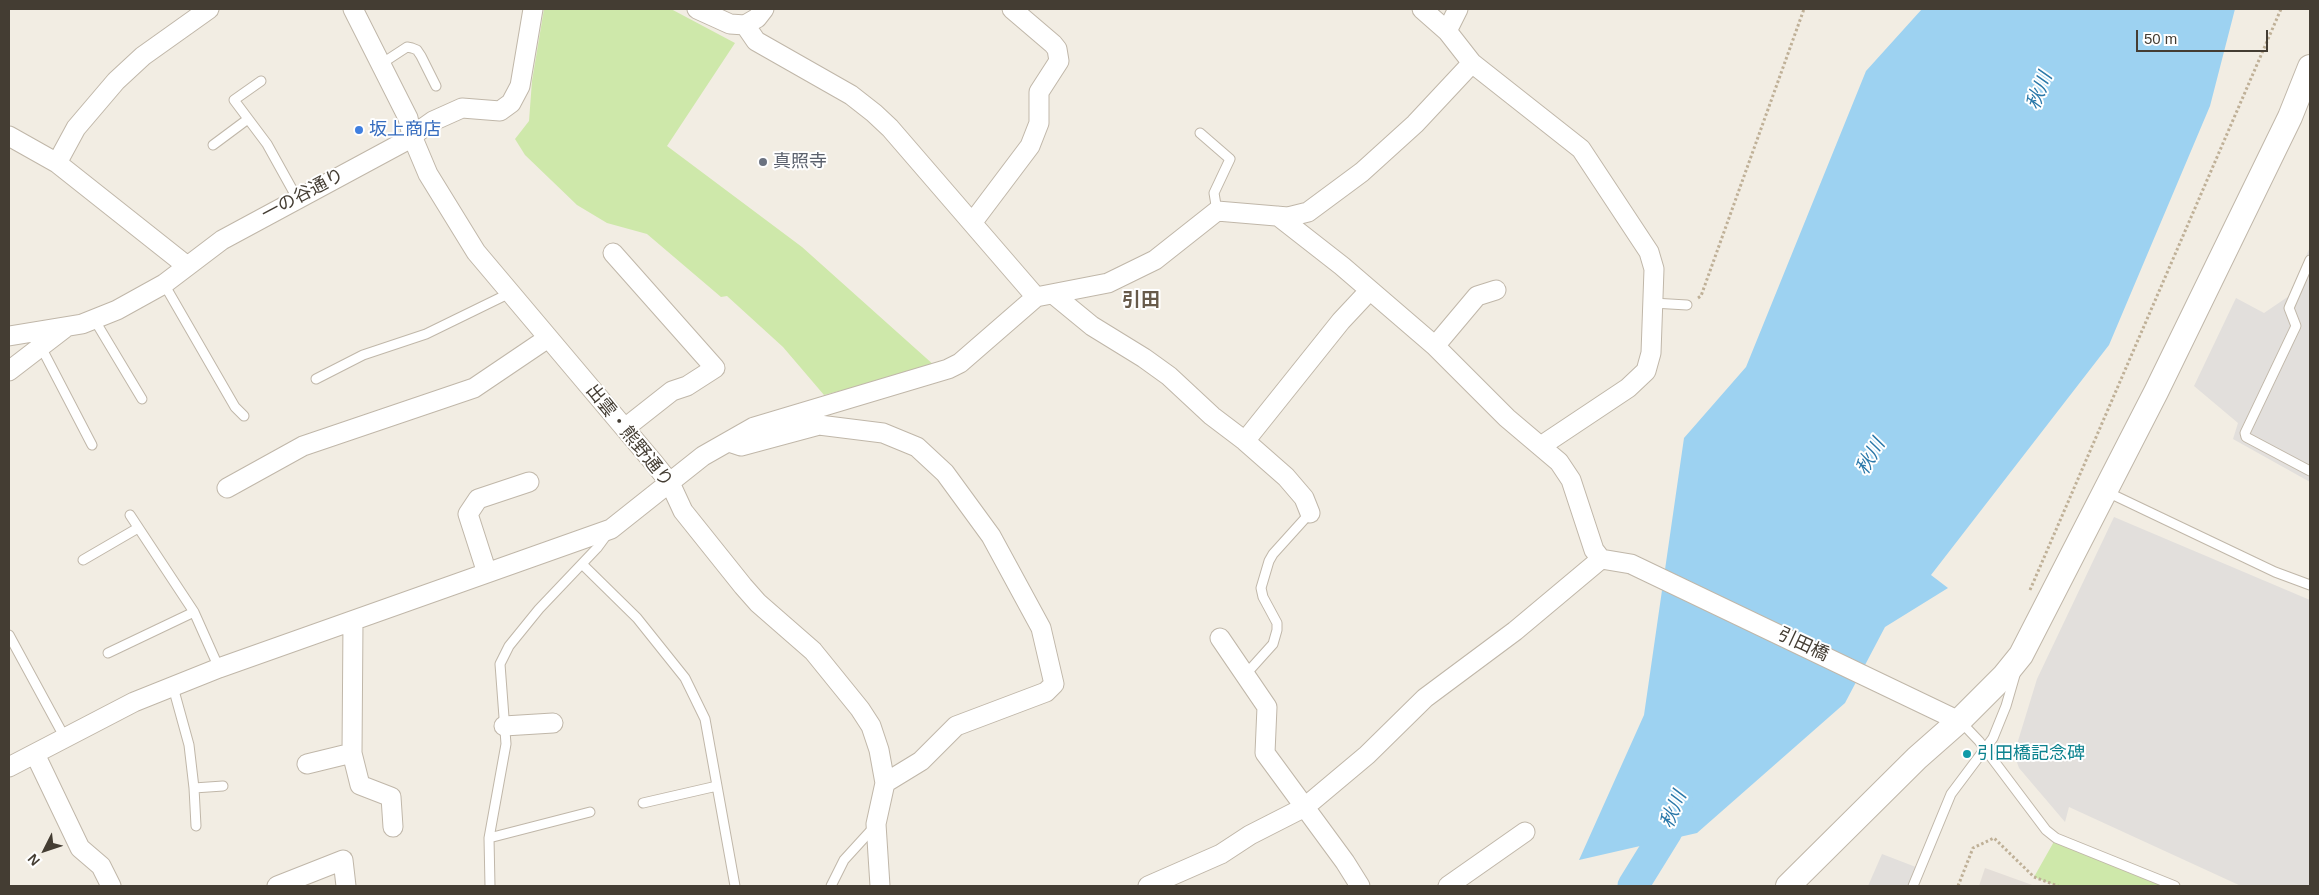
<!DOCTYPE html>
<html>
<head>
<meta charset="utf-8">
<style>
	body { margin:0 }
	#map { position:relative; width:2319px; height:895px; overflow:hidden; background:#f2ede3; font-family:Helvetica,sans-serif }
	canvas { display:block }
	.frame { position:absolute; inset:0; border:10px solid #443d33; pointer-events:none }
	.north { position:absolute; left:20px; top:825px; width:50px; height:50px; -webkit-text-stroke:4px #fff; paint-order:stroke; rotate:229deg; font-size:14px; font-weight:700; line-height:20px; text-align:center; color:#443d33 }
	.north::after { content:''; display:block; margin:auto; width:18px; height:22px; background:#443d33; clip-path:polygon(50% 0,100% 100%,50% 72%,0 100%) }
	.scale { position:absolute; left:2136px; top:30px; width:132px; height:22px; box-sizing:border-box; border:2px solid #443d33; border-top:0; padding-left:6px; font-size:15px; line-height:18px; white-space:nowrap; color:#443d33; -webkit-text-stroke:4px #fff; paint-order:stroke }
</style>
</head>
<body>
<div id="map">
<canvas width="2319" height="895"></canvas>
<div class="frame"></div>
<div class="north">N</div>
<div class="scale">50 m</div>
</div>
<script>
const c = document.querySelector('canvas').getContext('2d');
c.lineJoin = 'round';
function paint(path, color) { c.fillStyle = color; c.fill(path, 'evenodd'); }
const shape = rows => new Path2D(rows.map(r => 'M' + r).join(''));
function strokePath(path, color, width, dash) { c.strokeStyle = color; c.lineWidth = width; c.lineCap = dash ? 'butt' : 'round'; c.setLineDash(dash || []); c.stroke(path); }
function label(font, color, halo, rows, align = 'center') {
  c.font = font + ' Helvetica,"Noto Sans JP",sans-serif'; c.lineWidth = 4; c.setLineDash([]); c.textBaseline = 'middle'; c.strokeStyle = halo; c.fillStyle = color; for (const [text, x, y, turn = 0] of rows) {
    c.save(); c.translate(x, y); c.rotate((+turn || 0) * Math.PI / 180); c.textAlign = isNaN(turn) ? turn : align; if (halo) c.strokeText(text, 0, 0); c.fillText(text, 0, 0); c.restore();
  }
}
paint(shape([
	[1985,868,2035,886,1979,886]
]), '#e4ded8');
paint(shape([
	[544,9,671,9,735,43,667,146,802,247,935,366,824,395,783,347,727,296,721,297,647,234,607,223,577,205,525,155,515,139,529,121,532,81],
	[2056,838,2177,886,2057,886,2034,877]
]), '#cee8aa');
paint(shape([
	[2310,247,2310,482,2233,439,2238,423,2194,386,2236,298,2264,313,2289,296],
	[2114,517,2310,600,2310,886,2241,886,2069,807,2065,822,2019,768,2014,754,2037,679],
	[1882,854,1921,869,1915,886,1868,886]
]), '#e2dfdc');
paint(shape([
	[1922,9,2235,9,2210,106,2109,345,1931,575,1948,588,1885,627,1845,703,1697,833,1579,860,1644,715,1684,438,1746,367,1866,71]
]), '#9dd2f1');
strokePath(shape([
	[1633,886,1667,831,1678,802]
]), '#9dd2f1', 31);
const service = shape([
	[381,64,407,47,412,48,417,50,421,56,436,86],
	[261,81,234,100,267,144,297,198],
	[1200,133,1230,159,1214,193,1217,211],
	[213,145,248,119],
	[2310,260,2289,308,2296,326,2245,433,2246,437,2310,471],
	[164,284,235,407,244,416],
	[1653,303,1687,305],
	[94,319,142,399],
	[41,347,92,445],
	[316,379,363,355,426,334,510,293],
	[2105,491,2275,572,2310,585],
	[130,515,194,612,219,668],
	[83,560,138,528],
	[582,564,637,618,685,678,705,719,735,886],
	[9,635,65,738],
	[108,653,194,612],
	[1246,674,1273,644,1277,630,1277,623,1263,597,1261,588,1269,561,1273,554,1310,513],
	[173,687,189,745,194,788,223,786],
	[1960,721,1979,741,2046,830,2056,838,2175,886],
	[194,788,196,826],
	[643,803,717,786],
	[489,838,590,812],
	[490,886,489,838,506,744,500,664,509,646,539,609,597,548,608,533],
	[831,886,844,860,875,826],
	[1913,886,1951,794,1993,738,2006,706,2015,675]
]);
const minor = shape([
	[353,9,408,118,412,136,428,174,476,252,654,463,670,483,683,511,743,586,758,603,813,651,860,709,871,726,879,750,885,783,876,824,880,886],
	[697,9,730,24,745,25,757,18,764,9],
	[1422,9,1447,31,1472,63,1581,149,1649,252,1654,269,1651,353,1646,371,1628,388,1541,446],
	[745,25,756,41,851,95,874,113,890,128,1036,297],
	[1447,31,1458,9],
	[9,136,57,163,187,266],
	[57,163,76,128,116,81,143,56,209,9],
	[1278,216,1342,266,1435,346,1507,418,1559,462,1571,480,1594,550,1601,559,1631,564,1959,721],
	[972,223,1030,146,1039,123,1039,92,1059,61,1057,49,1053,44,1012,9],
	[613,253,715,368,687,386,672,391,625,428],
	[1053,294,1092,326,1144,358,1169,376,1212,416,1245,441,1286,477,1304,498,1310,513],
	[9,336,82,324,117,310,164,284,222,240,402,143,433,121,462,108,500,111,511,103,520,86,533,9],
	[1435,346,1477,296,1496,290],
	[9,371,65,328],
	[1245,441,1341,321,1370,290],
	[729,442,741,446,819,425,883,433,917,447,945,473,991,536,1041,628,1054,684,1046,692,956,726,921,761,885,783],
	[227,488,303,446,474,388,548,338],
	[487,573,468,514,478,499,529,482],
	[353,622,352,753,360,785,391,797,393,827],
	[1220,638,1267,707,1265,753,1345,862,1360,886],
	[504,726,553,723],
	[35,754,80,848,101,866,111,886],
	[307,764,352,753],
	[9,767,134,702,219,668,611,529,703,456,754,427,948,369,960,363,1036,297,1108,283,1155,260,1217,211,1288,217,1308,212,1362,172,1415,124,1472,63],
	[277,886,343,860,346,886],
	[1148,886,1221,854,1250,835,1305,807,1367,755,1425,698,1515,631,1601,559],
	[1448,886,1525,832]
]);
const tertiary = shape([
	[1788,886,1917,758,1959,721,2004,676,2021,655,2156,392,2290,117,2310,67]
]);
strokePath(service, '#c0b7a9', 11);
strokePath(minor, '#c0b7a9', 21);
strokePath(tertiary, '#c0b7a9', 26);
strokePath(shape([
	[1698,298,1701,296,1804,9],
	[2030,590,2281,9],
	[1958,886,1973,848,1994,838,2034,877,2058,886]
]), '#bfb097', 3, [2.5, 2.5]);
strokePath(service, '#fff', 9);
strokePath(minor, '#fff', 19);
strokePath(tertiary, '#fff', 24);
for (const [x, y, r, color] of [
	[359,130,5,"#3f7fe0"],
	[763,162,5,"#6b7280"],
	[1967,754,5,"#0f9aa8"]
]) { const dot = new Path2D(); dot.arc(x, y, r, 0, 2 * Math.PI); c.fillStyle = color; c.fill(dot); strokePath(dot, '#fff', 2); }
label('18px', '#366cbe', '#fff', [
	["坂上商店",369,130]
], 'left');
label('18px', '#5b616d', '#fff', [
	["真照寺",773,162]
], 'left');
label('18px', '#443d33', '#fff', [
	["一の谷通り",303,195,-28],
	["出雲・熊野通り",629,436,51],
	["引田橋",1803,645,25]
]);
label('18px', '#0d838f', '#fff', [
	["引田橋記念碑",1977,754]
], 'left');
label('italic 19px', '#2a78a9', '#fff', [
	["秋川",2040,91,-69],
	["秋川",1871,457,-60],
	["秋川",1674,810,-67]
]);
label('bold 19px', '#675a4a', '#fff', [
	["引田",1141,301]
]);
</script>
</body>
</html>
